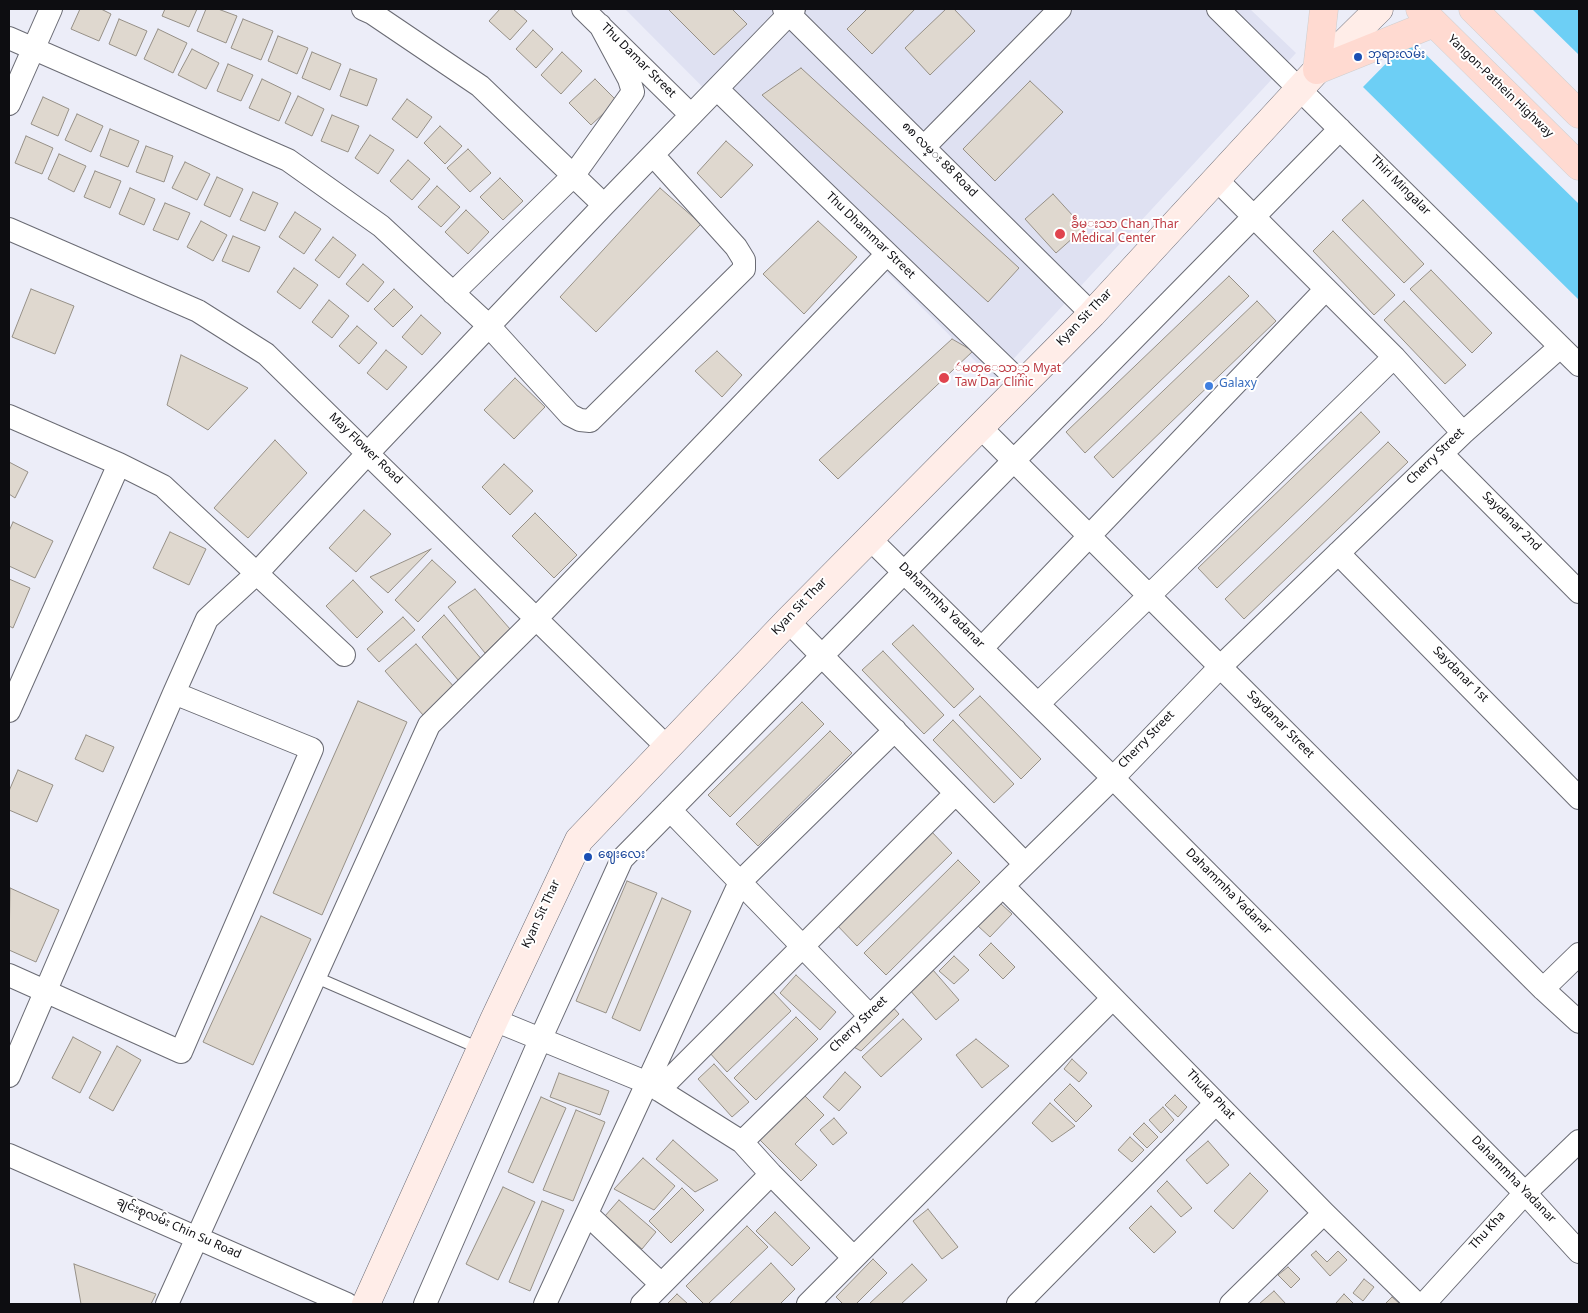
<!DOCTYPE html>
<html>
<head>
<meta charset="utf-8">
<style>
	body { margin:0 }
	#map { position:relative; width:1588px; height:1313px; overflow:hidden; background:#ecedf8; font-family:Georgia,serif }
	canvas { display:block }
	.frame { position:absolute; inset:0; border:10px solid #0d0d11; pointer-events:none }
</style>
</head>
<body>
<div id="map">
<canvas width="1588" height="1313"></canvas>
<div class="frame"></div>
</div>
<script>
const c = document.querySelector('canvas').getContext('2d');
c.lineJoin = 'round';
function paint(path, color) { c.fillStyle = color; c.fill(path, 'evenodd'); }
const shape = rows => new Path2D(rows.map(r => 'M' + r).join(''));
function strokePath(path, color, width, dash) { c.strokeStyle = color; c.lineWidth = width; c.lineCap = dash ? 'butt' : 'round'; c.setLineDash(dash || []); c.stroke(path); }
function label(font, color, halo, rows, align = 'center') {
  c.font = font + ' Georgia,"Noto Sans Myanmar",serif'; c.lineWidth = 4; c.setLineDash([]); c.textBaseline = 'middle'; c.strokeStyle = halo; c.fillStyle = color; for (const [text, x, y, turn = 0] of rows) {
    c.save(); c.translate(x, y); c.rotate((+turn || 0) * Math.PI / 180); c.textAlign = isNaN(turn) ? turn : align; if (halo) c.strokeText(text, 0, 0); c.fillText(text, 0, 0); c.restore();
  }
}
paint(shape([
	[625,9,1250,9,1296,53,994,380]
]), '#dfe1f2');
paint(shape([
	[1532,9,1579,9,1579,55],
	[1410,39,1579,204,1579,300,1363,87]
]), '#6dcff5');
const building = shape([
	[80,9,101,9,111,14,99,41,71,29,80,9],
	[165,9,197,9,189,27,162,16,165,9],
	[206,9,218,9,237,16,226,43,197,31,206,9],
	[500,9,513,9,527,21,510,40,489,21,500,9],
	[668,9,732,9,747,24,714,55,668,9],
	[867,9,915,9,872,54,847,29,867,9],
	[946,9,954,9,975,31,930,75,905,48,946,9],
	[119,19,147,31,136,56,109,44,119,19],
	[243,19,273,31,261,60,231,48,243,19],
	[158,29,187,43,173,73,144,59,158,29],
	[533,30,553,49,536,68,516,49,533,30],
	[278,36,308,48,297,74,268,61,278,36],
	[192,49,219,63,206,89,178,75,192,49],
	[312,52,341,64,330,90,302,78,312,52],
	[562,52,582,71,561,94,541,75,562,52],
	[228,64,253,75,241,101,217,91,228,64],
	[801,68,1019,268,988,302,762,95,801,68],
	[350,69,377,79,367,106,340,96,350,69],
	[262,79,291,93,279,121,249,108,262,79],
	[595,79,617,101,591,125,569,103,595,79],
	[1030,81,1063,112,995,181,963,149,1030,81],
	[298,96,324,109,312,136,285,123,298,96],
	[43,97,69,109,58,136,31,124,43,97],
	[407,99,432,117,417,138,392,119,407,99],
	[77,114,103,126,91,152,65,140,77,114],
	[332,115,359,126,348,152,321,141,332,115],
	[440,126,462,146,445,164,424,143,440,126],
	[110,129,139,141,128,167,100,156,110,129],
	[370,135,394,150,378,174,355,158,370,135],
	[26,136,53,148,42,174,15,163,26,136],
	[726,141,753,165,721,198,697,173,726,141],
	[146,146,173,156,164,182,136,172,146,146],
	[468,149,491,173,470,192,447,168,468,149],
	[59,154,86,166,74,192,48,179,59,154],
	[408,160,430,179,412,200,390,181,408,160],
	[185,162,210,174,197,200,172,188,185,162],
	[95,171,121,181,110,208,84,197,95,171],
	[217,177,243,189,230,217,204,205,217,177],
	[500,178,523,201,503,220,480,197,500,178],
	[437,186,460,207,441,227,418,207,437,186],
	[130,188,155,199,144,225,119,214,130,188],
	[660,188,701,224,596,332,560,297,660,188],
	[253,192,278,203,265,231,240,220,253,192],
	[1053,194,1084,228,1056,253,1025,219,1053,194],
	[1363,200,1424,264,1404,283,1342,220,1363,200],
	[165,203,190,213,178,240,153,230,165,203],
	[466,210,489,232,468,254,445,232,466,210],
	[295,212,321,229,304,254,279,237,295,212],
	[201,221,227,235,213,261,187,247,201,221],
	[818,221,857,257,804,314,763,274,818,221],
	[1333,231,1395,295,1374,315,1313,251,1333,231],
	[233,236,260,247,249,272,222,261,233,236],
	[333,237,356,255,339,278,315,260,333,237],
	[363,264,384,282,368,302,346,284,363,264],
	[294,268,318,285,300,309,277,292,294,268],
	[1431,270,1492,333,1472,353,1410,289,1431,270],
	[1229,276,1249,296,1085,453,1066,432,1229,276],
	[31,289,74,306,55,354,12,337,31,289],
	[394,289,413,307,393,327,374,309,394,289],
	[329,300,349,316,332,338,312,322,329,300],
	[1257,301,1276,321,1113,478,1094,457,1257,301],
	[1404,301,1466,365,1445,384,1384,320,1404,301],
	[421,315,441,333,422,355,402,337,421,315],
	[357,326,377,343,359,364,339,346,357,326],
	[952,339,973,351,838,479,819,460,952,339],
	[386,350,407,367,387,390,367,373,386,350],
	[717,351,742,375,722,397,695,371,717,351],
	[181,355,248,388,208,430,167,405,181,355],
	[515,378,545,407,514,439,484,410,515,378],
	[1361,412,1380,432,1217,588,1198,568,1361,412],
	[275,440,307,473,248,538,214,508,275,440],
	[1388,442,1408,462,1244,619,1225,599,1388,442],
	[9,462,28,472,15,498,9,494,9,462],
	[504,464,533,491,510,515,482,487,504,464],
	[364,510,391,534,356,572,329,548,364,510],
	[535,513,577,555,554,578,512,536,535,513],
	[13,522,53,541,35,578,9,566,9,531,13,522],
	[170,532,206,549,189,585,153,568,170,532],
	[431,549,388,593,370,577,431,549],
	[432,560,456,582,418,622,395,600,432,560],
	[9,579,30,588,13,628,9,626,9,579],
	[353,580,383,612,357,638,326,606,353,580],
	[475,589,510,629,485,653,448,607,475,589],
	[444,615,483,661,459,681,422,637,444,615],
	[403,617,415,630,379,662,367,649,403,617],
	[913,625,974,689,954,708,892,644,913,625],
	[416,644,455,688,423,715,385,671,416,644],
	[883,651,944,715,924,734,862,670,883,651],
	[980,696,1041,759,1021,779,959,715,980,696],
	[358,701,407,722,322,915,273,893,358,701],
	[802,702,824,724,730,817,708,795,802,702],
	[953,720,1014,784,994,803,933,740,953,720],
	[830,731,852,753,758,846,736,824,830,731],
	[86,735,114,747,103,772,75,759,86,735],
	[18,770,53,785,37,822,9,810,9,791,18,770],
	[930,830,952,853,857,946,835,923,930,830],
	[958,860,980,882,886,975,864,953,958,860],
	[627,881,657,893,606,1013,576,1001,627,881],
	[10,888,59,910,36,962,9,950,10,888],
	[662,898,691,911,640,1031,612,1018,662,898],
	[1000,903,1012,914,990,937,978,926,1000,903],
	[261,916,311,939,253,1065,203,1042,261,916],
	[991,943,1015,967,1003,979,979,955,991,943],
	[954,956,969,970,954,984,939,971,954,956],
	[933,970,959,1000,936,1020,909,989,933,970],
	[796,975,836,1012,820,1030,780,993,796,975],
	[773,992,791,1011,727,1072,709,1052,773,992],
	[890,1004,899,1014,861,1051,848,1044,890,1004],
	[796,1017,818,1039,756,1100,734,1078,796,1017],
	[903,1019,922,1039,881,1077,862,1057,903,1019],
	[73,1037,101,1052,80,1093,52,1078,73,1037],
	[976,1039,1009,1066,982,1088,956,1055,976,1039],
	[117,1046,141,1060,113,1111,89,1098,117,1046],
	[1072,1059,1087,1073,1079,1082,1064,1069,1072,1059],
	[714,1064,749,1102,732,1117,698,1079,714,1064],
	[845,1072,861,1087,839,1111,823,1097,845,1072],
	[559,1073,609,1091,600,1115,550,1097,559,1073],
	[1070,1084,1092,1106,1076,1122,1054,1100,1070,1084],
	[804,1095,824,1115,795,1144,817,1165,801,1181,760,1140,804,1095],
	[1175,1095,1187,1107,1178,1117,1165,1105,1175,1095],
	[541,1097,566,1108,533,1183,508,1172,541,1097],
	[1050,1103,1075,1126,1052,1142,1032,1123,1050,1103],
	[1163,1107,1174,1120,1161,1133,1149,1120,1163,1107],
	[576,1110,605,1122,573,1201,543,1190,576,1110],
	[834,1118,847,1133,833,1145,820,1130,834,1118],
	[1144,1123,1158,1137,1147,1148,1133,1134,1144,1123],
	[1130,1137,1144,1150,1132,1162,1118,1150,1130,1137],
	[673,1140,718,1180,695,1192,656,1159,673,1140],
	[1208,1141,1229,1165,1207,1184,1186,1160,1208,1141],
	[643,1158,675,1186,654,1210,614,1189,643,1158],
	[1250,1173,1268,1191,1233,1229,1214,1211,1250,1173],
	[1167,1181,1192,1208,1181,1217,1157,1191,1167,1181],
	[503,1187,535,1202,498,1280,466,1264,503,1187],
	[682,1188,704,1210,671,1243,649,1221,682,1188],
	[619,1200,656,1232,642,1249,605,1216,619,1200],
	[542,1201,564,1210,530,1291,509,1282,542,1201],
	[1151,1206,1176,1232,1154,1253,1129,1228,1151,1206],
	[928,1209,958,1247,942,1259,913,1221,928,1209],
	[775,1212,810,1248,792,1266,756,1231,775,1212],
	[747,1226,768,1247,708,1304,704,1304,686,1286,747,1226],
	[1316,1251,1327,1262,1338,1251,1347,1260,1330,1276,1311,1255,1316,1251],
	[873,1259,887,1273,856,1304,843,1304,836,1297,873,1259],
	[771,1263,795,1289,780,1304,729,1304,771,1263],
	[74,1264,156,1294,151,1304,81,1304,74,1264],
	[912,1264,927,1280,901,1304,869,1304,912,1264],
	[1288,1267,1300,1279,1291,1288,1278,1275,1288,1267],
	[1364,1279,1374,1287,1363,1301,1353,1293,1364,1279],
	[1274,1291,1286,1304,1259,1304,1274,1291],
	[677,1294,688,1304,667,1304,677,1294],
	[1344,1294,1354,1304,1337,1304,1336,1303,1344,1294],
	[1392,1297,1400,1304,1385,1304,1392,1297]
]);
paint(building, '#dfd8cf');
strokePath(building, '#969087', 1);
const lane = shape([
	[315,977,481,1049]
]);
const street = shape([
	[363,9,372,13,480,86,604,205],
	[583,9,691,115],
	[784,9,1092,314],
	[1218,9,1579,365],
	[9,38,288,160,381,226,489,326,570,415,580,420,590,421,744,269,744,260,736,247,653,155],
	[717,89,1022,384],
	[9,104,51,9],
	[924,147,1060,9],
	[1216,179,1394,357,1463,433],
	[9,229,198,311,266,354,667,747],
	[453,293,573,176,633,92,629,79,600,25],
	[9,416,119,464,163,486,344,655],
	[980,427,1543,989,1579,1022],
	[1442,454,1579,592],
	[869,538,1113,778,1525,1193,1579,1252],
	[1338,553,1579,798],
	[788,621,1025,864],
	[982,648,1326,289],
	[1038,704,1394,357],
	[9,711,119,464],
	[670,810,870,1016],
	[1003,886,1324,1213,1417,1304],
	[9,975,181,1052,312,749,174,693],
	[1543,989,1579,954],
	[494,1020,648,1083,742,1142,771,1174,853,1257],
	[9,1076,174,693,207,619,256,574,368,453,604,205,794,9],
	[659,1090,956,793],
	[742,1142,1113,778,1220,667,1463,433,1560,347],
	[9,1155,347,1304],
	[587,1214,661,1284],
	[167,1304,429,725,537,618,887,254],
	[425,1304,540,1040,622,859,1340,129],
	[545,1304,740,882,895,730],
	[642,1304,771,1174],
	[808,1304,1113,998],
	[1018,1304,1216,1103],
	[1231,1304,1324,1213],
	[1424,1304,1525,1193,1579,1141]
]);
const secondary = shape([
	[366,1304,494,1020,579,840,788,621,1092,314,1317,70,1379,9]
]);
const primary = shape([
	[1324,9,1317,70,1434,23],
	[1420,9,1579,166],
	[1473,9,1579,114]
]);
strokePath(lane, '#6a6b74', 13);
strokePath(street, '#6a6b74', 24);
strokePath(secondary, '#6a6b74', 29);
strokePath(primary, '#cfcfcf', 29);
strokePath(lane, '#fff', 11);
strokePath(street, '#fff', 22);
strokePath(secondary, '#ffede8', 28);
strokePath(primary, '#ffdad1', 28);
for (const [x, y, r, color] of [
	[1358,57,5,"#1a4fb4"],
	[1060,234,6,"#e0444e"],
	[944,378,6,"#e0444e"],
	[1209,386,5,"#3f7fe0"],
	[588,857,5,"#1a4fb4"]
]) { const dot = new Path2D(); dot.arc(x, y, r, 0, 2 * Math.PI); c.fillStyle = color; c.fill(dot); strokePath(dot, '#fff', 2); }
label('12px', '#164399', '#fff', [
	["ဘုရားလမ်း",1368,57],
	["ဈေးလေး",598,857]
], 'left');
label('12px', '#0d0d11', '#fff', [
	["Thu Damar Street",637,62,45],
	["Yangon-Pathein Highway",1499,88,44],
	["၈၈ လမ္း 88 Road",938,161,45],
	["Thiri Mingalar",1399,187,45],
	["Thu Dhammar Street",869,237,44],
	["Kyan Sit Thar",1086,319,-46],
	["May Flower Road",364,450,44],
	["Cherry Street",1437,458,-44],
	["Saydanar 2nd",1510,523,45],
	["Dahammha Yadanar",940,607,45],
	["Kyan Sit Thar",801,608,-46],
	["Saydanar 1st",1459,676,45],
	["Saydanar Street",1279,726,45],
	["Cherry Street",1148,741,-46],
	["Dahammha Yadanar",1227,893,45],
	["Kyan Sit Thar",543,915,-65],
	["Cherry Street",860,1026,-44],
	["Thuka Phat",1209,1096,46],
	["Dahammha Yadanar",1512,1181,46],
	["ချင်းစုလမ်း Chin Su Road",178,1230,24],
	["Thu Kha",1489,1232,-48]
]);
label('12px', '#be3a42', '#fff', [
	["ခဵမ္းသာ Chan Thar",1071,227],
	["Medical Center",1071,241],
	["ဴမတ္ေသာ္တာ Myat",955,371],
	["Taw Dar Clinic",955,385]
], 'left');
label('12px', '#366cbe', '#fff', [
	["Galaxy",1219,386]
], 'left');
</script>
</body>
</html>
